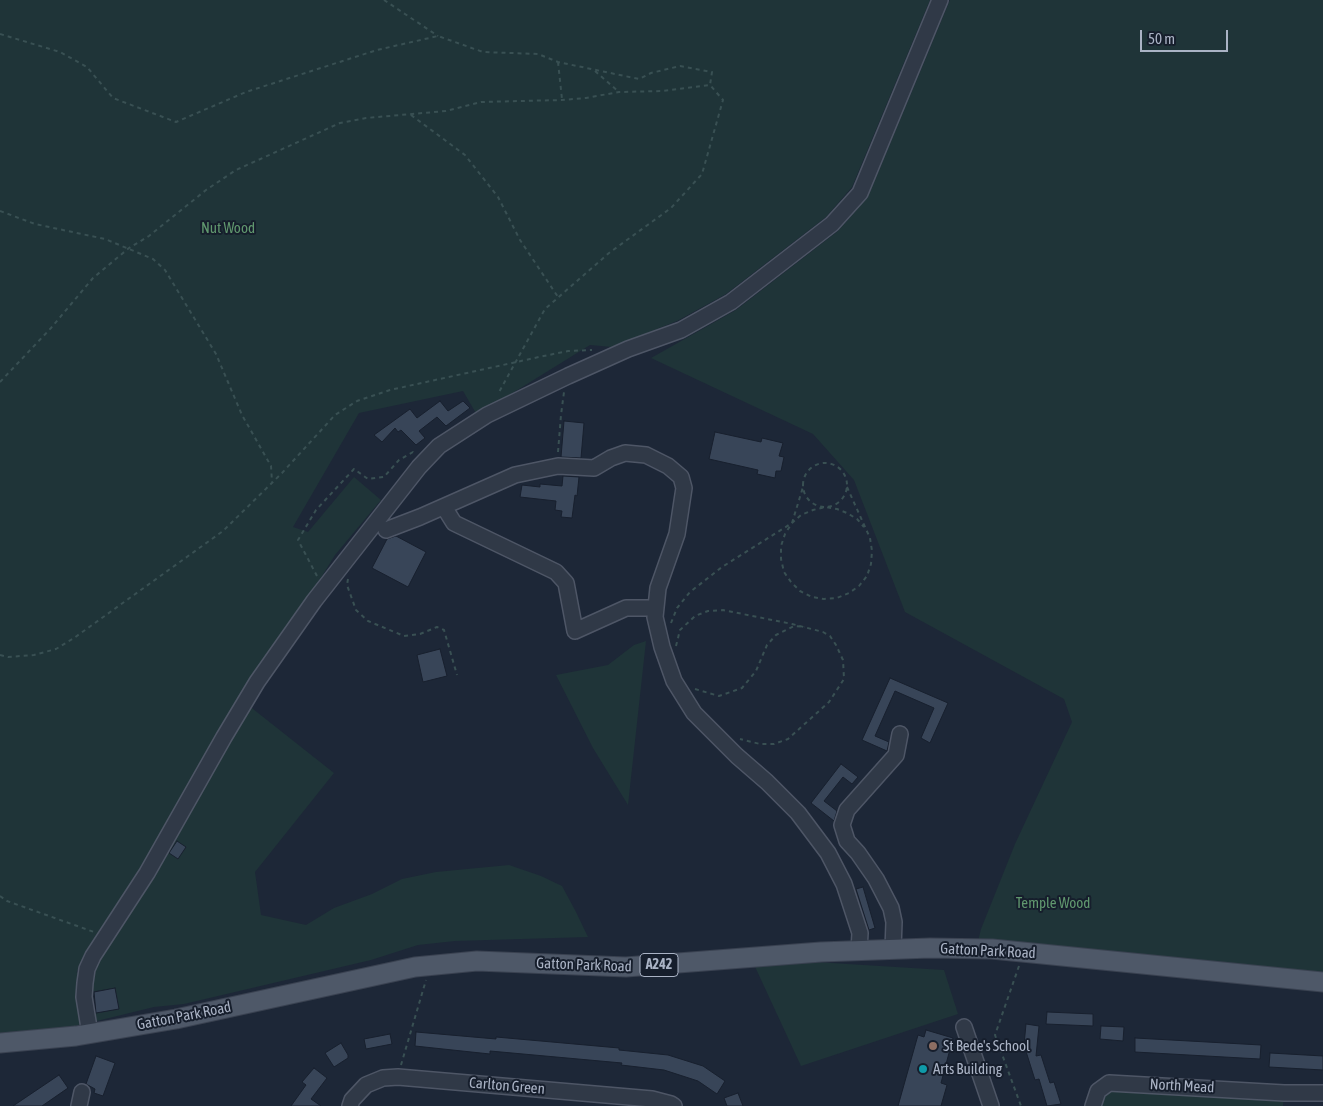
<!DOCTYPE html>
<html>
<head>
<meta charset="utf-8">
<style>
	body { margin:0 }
	#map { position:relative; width:1323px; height:1106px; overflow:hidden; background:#1d2737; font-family:"Asap Condensed",sans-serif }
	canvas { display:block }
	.scale { position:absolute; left:1140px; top:30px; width:88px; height:22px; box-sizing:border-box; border:2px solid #aab3c5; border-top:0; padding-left:6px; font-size:15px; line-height:18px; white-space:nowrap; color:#aab3c5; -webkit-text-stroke:4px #161e2c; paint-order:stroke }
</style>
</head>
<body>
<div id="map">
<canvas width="1323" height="1106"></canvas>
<div class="scale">50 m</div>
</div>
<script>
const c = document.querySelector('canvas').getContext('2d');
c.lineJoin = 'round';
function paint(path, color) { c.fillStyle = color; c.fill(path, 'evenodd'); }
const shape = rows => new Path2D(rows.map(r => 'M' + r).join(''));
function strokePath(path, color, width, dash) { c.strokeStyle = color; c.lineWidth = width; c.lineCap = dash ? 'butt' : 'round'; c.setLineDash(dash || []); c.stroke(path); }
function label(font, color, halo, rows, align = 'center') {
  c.font = font + ' "Asap Condensed",sans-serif'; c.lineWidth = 4; c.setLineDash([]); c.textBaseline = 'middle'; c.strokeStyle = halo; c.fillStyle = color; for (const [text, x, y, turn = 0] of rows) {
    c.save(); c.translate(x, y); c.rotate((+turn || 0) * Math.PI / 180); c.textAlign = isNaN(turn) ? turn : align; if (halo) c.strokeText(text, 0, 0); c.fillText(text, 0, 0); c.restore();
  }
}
paint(shape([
	[0,0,930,0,852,187,826,217,726,294,677,321,612,347,590,345,477,415,463,391,359,413,293,527,308,532,354,477,381,500,335,555,76,973,101,957,248,705,334,773,255,872,261,915,306,925,334,908,372,894,402,879,436,872,509,865,541,876,562,886,576,912,588,937,455,941,418,945,371,960,184,1004,154,1007,56,1031,0,1036],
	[115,988,119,1009,93,1014,89,992],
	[950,0,1323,0,1323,982,976,949,981,929,1015,844,1072,722,1064,699,905,612,854,480,813,434,651,358,736,310,838,231,868,197],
	[646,641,628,805,593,748,556,675,608,665,634,645],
	[751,958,944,970,958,1014,801,1066],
	[1109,1083,1284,1093,1283,1106,1093,1106]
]), '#1f3438');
const building = shape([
	[440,401,448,411,463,401,470,408,446,426,437,417,419,431,425,438,416,445,401,430,398,432,395,428,382,442,374,435,410,409,417,418,440,401],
	[564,421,584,423,581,458,561,457,564,421],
	[715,432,761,442,762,438,783,443,779,456,784,457,781,471,776,471,775,478,757,474,758,470,709,459,715,432],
	[563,476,579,477,577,496,575,495,572,518,561,517,562,511,555,510,556,501,520,497,522,485,540,487,540,484,562,486,563,476],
	[396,536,426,552,408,587,372,568,387,539,396,536],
	[440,649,447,676,423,682,417,655,440,649],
	[890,678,948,703,930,743,921,738,934,708,895,691,875,736,889,742,887,751,862,740,890,678],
	[841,764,858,777,852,784,843,777,824,801,837,811,834,821,811,803,841,764],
	[177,841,186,847,178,859,169,853,177,841],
	[863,887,875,928,869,930,856,889,863,887],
	[115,988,119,1009,96,1013,94,992,115,988],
	[1047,1012,1093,1014,1093,1026,1046,1024,1047,1012],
	[1026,1024,1039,1026,1036,1056,1041,1055,1050,1083,1054,1082,1061,1104,1047,1106,1039,1079,1035,1080,1024,1045,1026,1024],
	[1101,1026,1124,1027,1123,1041,1100,1039,1101,1026],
	[926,1030,953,1038,941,1083,947,1085,941,1106,898,1106,918,1035,924,1037,926,1030],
	[416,1032,496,1039,496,1037,619,1048,619,1050,668,1055,703,1066,725,1081,717,1094,698,1081,664,1070,621,1065,622,1063,490,1051,490,1054,415,1046,416,1032],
	[390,1034,392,1044,366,1049,364,1039,390,1034],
	[1135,1038,1261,1045,1260,1059,1135,1052,1135,1038],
	[341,1043,348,1055,348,1058,334,1067,325,1053,341,1043],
	[1270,1053,1323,1056,1323,1070,1269,1067,1270,1053],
	[96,1056,115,1063,103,1096,94,1093,95,1089,86,1084,96,1056],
	[314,1068,327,1078,311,1099,321,1106,291,1106,306,1085,302,1082,314,1068],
	[59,1075,68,1088,42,1106,13,1106,59,1075],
	[738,1093,743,1106,727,1106,724,1098,738,1093]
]);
paint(building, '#384558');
strokePath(building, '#18202e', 1);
const minor = shape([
	[444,507,454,523,556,572,566,583,575,631,626,608,656,608],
	[386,530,420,517,515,475,558,466,594,468,611,458,625,453,646,455,668,466,681,477,684,488,677,534,658,588,655,617,662,647,674,681,694,713,737,756,767,782,798,813,828,853,844,884,860,933,859,951],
	[893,949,894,922,891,908,876,879,858,853,847,841,842,825,847,810,896,755,900,734],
	[964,1027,991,1106],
	[90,1034,84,997,85,983,87,969,93,956,147,873,224,737,257,682,314,601,419,467,439,446,487,415,568,376,628,349,681,330,731,302,832,224,860,193,940,0],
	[79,1106,82,1092],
	[350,1106,352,1100,366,1085,383,1078,398,1077,652,1099,671,1104,674,1106],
	[1093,1106,1098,1091,1109,1083,1284,1093,1323,1093]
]);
const major = shape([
	[0,1043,76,1036,176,1019,415,967,477,961,626,967,821,952,930,948,992,949,1323,982]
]);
strokePath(minor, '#4e5666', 18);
strokePath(major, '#3a4251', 21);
strokePath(shape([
	[384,0,438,36],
	[0,34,60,52,87,67,113,98,176,122,246,92,377,50,438,36,483,52,538,54,558,62,639,79,651,73,680,66,712,72,710,85,723,100,702,174,671,208,609,253,545,309,498,394],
	[558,62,562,99],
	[595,71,619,92],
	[411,115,465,155,498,197,520,240,558,297],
	[0,211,35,224,105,239,153,259,165,270,216,354,242,415,271,466,272,482],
	[0,382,51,328,93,278,129,248,149,236,206,190,236,170,340,123,366,118,446,111,481,102,562,100,586,98,619,92,663,91,710,85],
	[558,452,561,415,564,392],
	'803 485a22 22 0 1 1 44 0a22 22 0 1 1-44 0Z',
	[847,487,870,538,872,551,871,564,867,576,859,586,849,593,837,598,824,599,812,597,800,591,791,582,784,572,781,559,781,546,785,534,792,523,801,515,813,510,825,507,837,509,847,513,857,519,864,527],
	[317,576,298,540,316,510,354,469,368,479,384,477,399,460,413,452,415,453],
	[348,579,347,585,356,610,368,621,404,636,420,634,437,627,444,630,457,675],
	[671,623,677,608,690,592,722,567,792,523,803,487],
	[676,646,680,630,695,616,708,611,723,610,792,624,823,632,830,636,836,645,843,660,844,679,829,702,788,739,774,744,760,744,740,739],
	[0,655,8,657,34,655,56,649,74,638,223,531,282,473,335,415,357,401,390,390,539,357,568,351,592,350],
	[695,689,719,696,742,688,756,671,767,645,776,635,794,626,805,627],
	[0,896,7,901,94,932],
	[1019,966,995,1035,1021,1106],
	[401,1065,426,980]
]), '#395053', 2, [4, 4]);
strokePath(minor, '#303947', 15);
strokePath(major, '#4e5868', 19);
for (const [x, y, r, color] of [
	[933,1046,5,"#8d6e63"],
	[923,1069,5,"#0f9aa8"]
]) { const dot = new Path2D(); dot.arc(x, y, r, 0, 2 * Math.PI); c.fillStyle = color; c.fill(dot); strokePath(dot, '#161e2c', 2); }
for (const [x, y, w] of [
	[659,965,38]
]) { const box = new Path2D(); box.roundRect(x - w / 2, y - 11.5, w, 23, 4); c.fillStyle = '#161e2c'; c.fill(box); strokePath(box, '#aab3c5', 1); }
label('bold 14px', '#aab3c5', null, [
	["A242",659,965]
]);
label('15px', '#60976e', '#161e2c', [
	["Nut Wood",228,228],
	["Temple Wood",1053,903]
]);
label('15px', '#aab3c5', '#161e2c', [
	["Gatton Park Road",988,951,3],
	["Gatton Park Road",584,965,2],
	["Gatton Park Road",184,1016,-11],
	["Carlton Green",507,1086,5],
	["North Mead",1182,1086,3]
]);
label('15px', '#aab3c5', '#161e2c', [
	["St Bede's School",943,1046],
	["Arts Building",933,1069]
], 'left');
</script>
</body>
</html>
